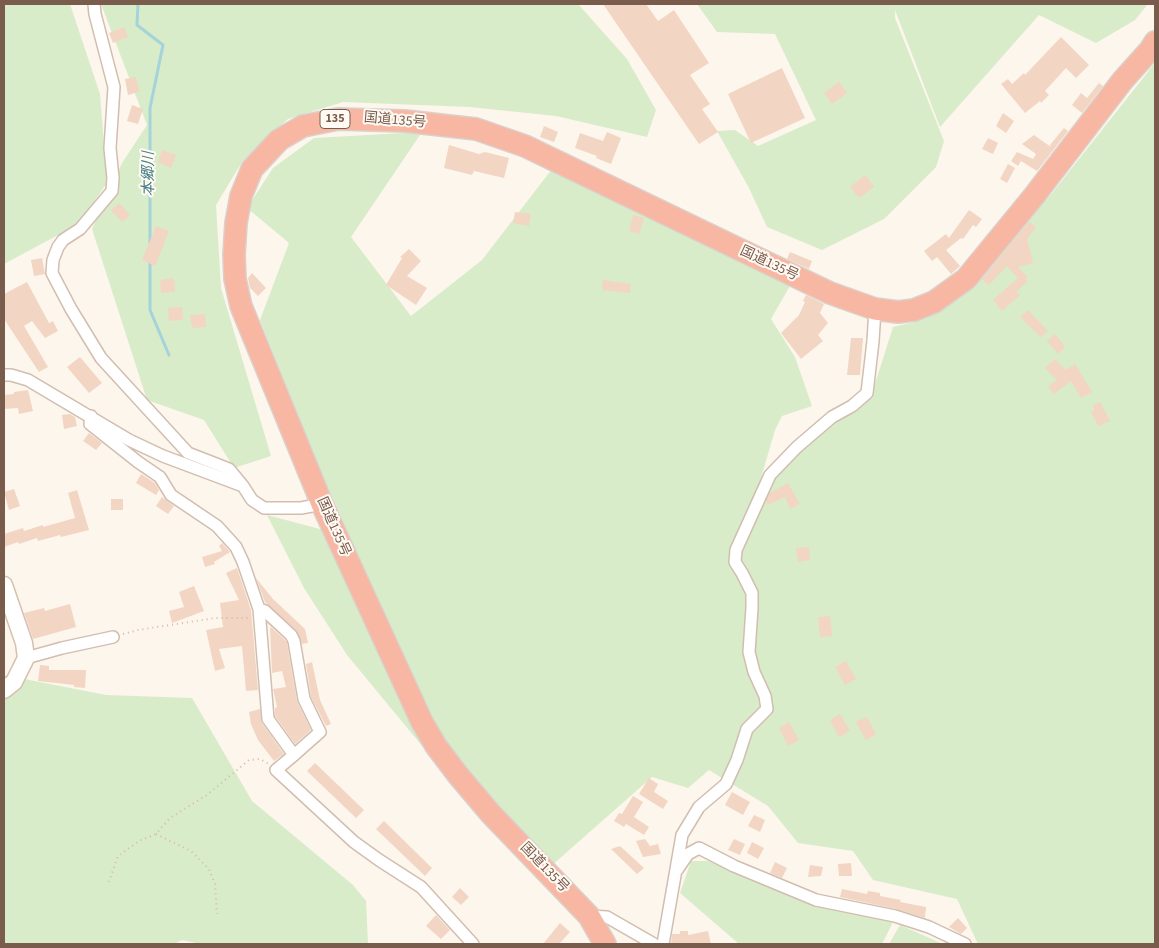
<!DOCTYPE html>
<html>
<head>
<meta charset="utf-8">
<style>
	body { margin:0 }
	#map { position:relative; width:1159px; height:948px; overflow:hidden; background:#fdf6ec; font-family:"Source Sans 3",sans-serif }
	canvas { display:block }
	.frame { position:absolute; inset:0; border:5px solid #7a5c4d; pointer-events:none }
</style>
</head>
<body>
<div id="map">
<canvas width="1159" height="948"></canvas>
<div class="frame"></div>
</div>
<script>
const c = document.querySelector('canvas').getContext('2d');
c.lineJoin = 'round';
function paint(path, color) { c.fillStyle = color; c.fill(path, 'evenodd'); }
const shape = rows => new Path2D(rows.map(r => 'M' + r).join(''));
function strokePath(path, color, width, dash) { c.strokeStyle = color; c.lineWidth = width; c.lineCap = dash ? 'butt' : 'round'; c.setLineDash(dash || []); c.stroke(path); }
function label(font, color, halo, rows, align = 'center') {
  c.font = font + ' "Source Sans 3","Noto Sans JP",sans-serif'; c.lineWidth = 4; c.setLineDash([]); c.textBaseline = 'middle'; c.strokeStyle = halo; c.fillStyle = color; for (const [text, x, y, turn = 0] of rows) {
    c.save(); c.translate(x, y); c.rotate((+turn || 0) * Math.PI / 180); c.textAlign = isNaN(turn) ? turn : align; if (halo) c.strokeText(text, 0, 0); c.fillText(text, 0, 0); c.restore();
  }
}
paint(shape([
	[4,4,70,4,100,94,107,183,81,220,60,234,4,264],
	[101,4,578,4,627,59,656,110,647,137,556,116,470,107,343,102,288,119,242,162,216,205,221,288,271,456,234,468,204,420,147,400,92,229,122,163,147,125],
	[697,4,1148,4,1135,20,1096,43,1039,15,940,127,895,10,895,18,944,141,936,167,884,219,822,250,767,227,749,188,717,131,735,130,758,146,816,120,775,34,717,32],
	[1155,63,1155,944,978,944,957,899,873,880,853,851,798,843,768,806,709,770,688,788,652,777,550,867,482,791,423,747,347,655,304,588,267,515,350,537,320,470,260,320,289,243,247,208,273,168,314,138,422,132,351,237,411,316,482,260,552,169,748,265,791,284,771,319,795,357,812,406,782,416,775,430,746,529,739,560,752,525,771,483,809,436,841,409,874,387,893,327,914,322,935,314,960,297,1052,193],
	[4,675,106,695,192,698,252,801,353,885,366,901,368,944,201,944,182,940,174,944,4,944],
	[691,861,708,861,771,886,894,920,882,944,739,944,680,893],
	[900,925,943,944,889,944]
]), '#d8ecc9');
strokePath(shape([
	[138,4,137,25,163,45,150,108,150,243],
	[150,260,150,310,169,355]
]), '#a5d3da', 3);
paint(shape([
	[603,4,646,4,658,21,674,10,709,63,690,75,710,104,702,109,718,132,699,144],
	[124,27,128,37,113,43,109,33],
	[1061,37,1089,65,1076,78,1066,68,1045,91,1049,95,1041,103,1040,101,1025,113,1001,84,1008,79,1012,84,1024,73,1025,75],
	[782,68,805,118,751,143,728,94],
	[136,77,139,92,128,95,125,79],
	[839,82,847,93,832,104,824,93],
	[1099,83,1103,86,1082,113,1072,105,1081,93,1087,98],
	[132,105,143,109,138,124,127,121],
	[1003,113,1014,121,1006,133,996,126],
	[544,126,558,132,554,142,540,137],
	[1064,128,1068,131,1037,171,1021,161,1018,166,1011,161,1017,152,1033,159,1036,154,1022,144,1034,135,1051,147,1050,145],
	[607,132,621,138,611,164,596,158,597,156,575,148,580,133,603,141],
	[988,138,998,143,993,154,982,149],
	[449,145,479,154,485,152,509,158,504,178,474,171,472,175,444,168],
	[162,150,176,155,171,168,158,162],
	[1008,164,1015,168,1007,183,1000,179],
	[865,175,874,187,859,198,850,187],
	[119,203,130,215,122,222,111,210],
	[969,210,982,219,976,227,973,225,963,239,961,238,946,250,960,266,951,274,937,257,932,261,924,251,946,234,949,238],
	[515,212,531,214,529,226,513,223],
	[633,215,644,218,639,234,629,231],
	[1029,222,1036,227,1027,239,1033,263,1018,267,1028,277,1026,279,1028,281,1016,292,1020,295,1002,311,993,300,1018,278,1007,266,989,285,982,279],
	[156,226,169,231,155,266,142,260],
	[409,249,421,261,407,276,427,288,416,305,386,285,402,258,400,257],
	[790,252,812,261,809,269,787,259],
	[42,258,45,274,34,276,31,260],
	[252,273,266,288,258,296,250,288,248,278],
	[174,278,175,292,161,293,160,280],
	[603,280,631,284,630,293,602,290],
	[27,282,49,323,53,321,58,331,45,338,32,321,24,326,48,367,39,372,4,319,4,294],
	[806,295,824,304,820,313,828,323,818,335,823,341,801,359,781,333,799,315,805,302,803,301],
	[182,307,183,320,169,321,168,308],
	[1028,310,1048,331,1041,337,1020,317],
	[205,314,206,327,192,328,190,315],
	[1055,334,1065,347,1058,354,1047,341],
	[851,338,863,338,860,375,847,375],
	[80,357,102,383,89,393,67,367],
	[1055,359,1066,370,1075,364,1092,392,1081,398,1071,381,1054,394,1048,386,1057,380,1045,368],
	[28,390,33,411,19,414,18,408,4,409,4,395,14,394,14,392],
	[1100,402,1110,421,1098,426,1091,412,1095,410,1092,406],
	[70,414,75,417,77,426,64,429,62,415],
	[89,433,102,443,96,450,83,441],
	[141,474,155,483,159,490,156,495,136,483],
	[788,483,800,504,790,509,785,497,768,505,766,501,770,493],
	[14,489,20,506,9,510,4,492],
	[77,490,89,530,61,537,60,535,38,541,37,538,19,544,18,542,4,547,4,534,23,528,24,531,43,525,43,527,75,518,68,493],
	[162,497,174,506,168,514,156,506],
	[111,499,123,499,123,510,111,510],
	[222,543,230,552,214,562,215,564,205,567,202,557,222,551,219,546],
	[809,547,810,560,798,562,796,548],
	[237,568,251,610,258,690,246,691,242,646,219,649,225,668,215,671,206,630,223,627,220,603,239,600,226,573],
	[256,578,273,599,305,629,308,643,302,644,296,630,265,602],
	[194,586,204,611,172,623,169,611,184,607,179,592],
	[70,604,76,627,33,639,24,613,44,608,45,611],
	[830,616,832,636,820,637,818,617],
	[270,627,272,628,285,640,287,643,297,701,311,730,295,744,275,716,275,708,277,707,273,689,286,687,282,671,272,673],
	[846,661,856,679,845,685,835,667],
	[312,662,320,700,331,724,326,726,311,697,306,664],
	[40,665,49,666,49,670,86,670,85,688,74,687,74,685,38,681],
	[260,709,262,723,284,754,274,761,258,740,251,724,249,712],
	[840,714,850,731,839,737,830,720],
	[867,717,876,734,866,740,856,722],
	[789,722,799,740,788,746,779,728],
	[315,763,364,810,356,818,307,771],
	[649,778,658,784,654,792,668,801,663,809,639,794],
	[732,792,750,802,743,815,725,805],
	[633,796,643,802,634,817,649,827,644,835,626,824,624,827,614,821,619,813,622,814],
	[754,815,765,820,760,832,748,826],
	[384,821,432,868,425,876,376,829],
	[645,839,650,846,658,844,661,854,643,857,636,841],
	[734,839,745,844,740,855,728,850],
	[752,842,764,848,758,859,747,853],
	[620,846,644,868,637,874,611,849],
	[775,862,787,868,782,878,770,873],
	[851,863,852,876,839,876,838,864],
	[810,865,823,867,821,876,808,877],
	[460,888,469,897,461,905,452,897],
	[842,889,867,894,868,891,880,893,880,896,901,900,900,902,926,907,925,918,896,909,840,897],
	[436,915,450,930,441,939,426,926],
	[958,918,967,928,961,934,949,927],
	[560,923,570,932,559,944,543,944],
	[680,931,688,931,688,935,708,931,711,944,671,944,672,934,680,934]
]), '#f3d5c3');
const street = shape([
	[94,4,95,14,114,87,110,148,113,178,112,191,80,229,63,240,58,247,53,260,52,273,71,309,101,358,188,453,229,469,243,486],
	[4,375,11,375,28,380,129,440,163,456,243,486,252,500,264,508,301,508,322,504],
	[91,416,90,424,138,462,160,477,171,495,217,526,236,547,243,562,259,609,268,719,294,755,276,770,354,842,379,860,421,887,473,944],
	[259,609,265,611,291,635,294,641,304,699,320,732,294,755],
	[26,658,62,648,113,637],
	[677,870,688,854,699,848,734,866,816,900,895,916,929,927,965,944],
	[589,916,607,917,654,944],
	[663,944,682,835,699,807,726,784,737,760,747,729,767,709,765,696,754,672,749,652,752,608,752,593,742,573,735,562,736,550,770,475,797,447,832,417,852,406,867,393,873,341,875,309]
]);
const secondary = shape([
	[4,585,24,643,26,658,14,682,4,690]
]);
const highway = shape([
	[605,944,589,916,491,814,458,775,436,746,422,722,322,504,241,306,235,279,234,255,236,223,241,196,252,169,279,140,303,126,338,119,405,121,476,129,525,146,830,293,875,309,898,312,914,310,934,302,966,279,1034,196,1123,80,1150,50,1155,42]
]);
strokePath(street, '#d1beb0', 14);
strokePath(secondary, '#d6c0b0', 19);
strokePath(highway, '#dad1cd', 24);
strokePath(shape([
	[123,634,138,630,215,618,249,618],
	[156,834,191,851,209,869,215,884,217,914],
	[109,882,118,856,139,841,156,834,170,818,207,795,249,760,260,759,269,764]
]), '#d9b8a5', 2, [1, 4]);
strokePath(street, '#fff', 11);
strokePath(secondary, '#fff', 16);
strokePath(highway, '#f7b7a3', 21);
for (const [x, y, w] of [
	[335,119,30]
]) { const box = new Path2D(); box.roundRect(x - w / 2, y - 9.5, w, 19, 4); c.fillStyle = '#fffaf3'; c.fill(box); strokePath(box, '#7a5c4d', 1); }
label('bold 12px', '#7a5c4d', null, [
	["135",335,119]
]);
label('14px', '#7a5c4d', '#fffaf3', [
	["国道135号",395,121,5],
	["国道135号",769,264,25],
	["国道135号",333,527,66],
	["国道135号",544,868,46]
]);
label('italic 15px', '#437c86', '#fffaf3', [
	["本郷川",150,174,-90]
]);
</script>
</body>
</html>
